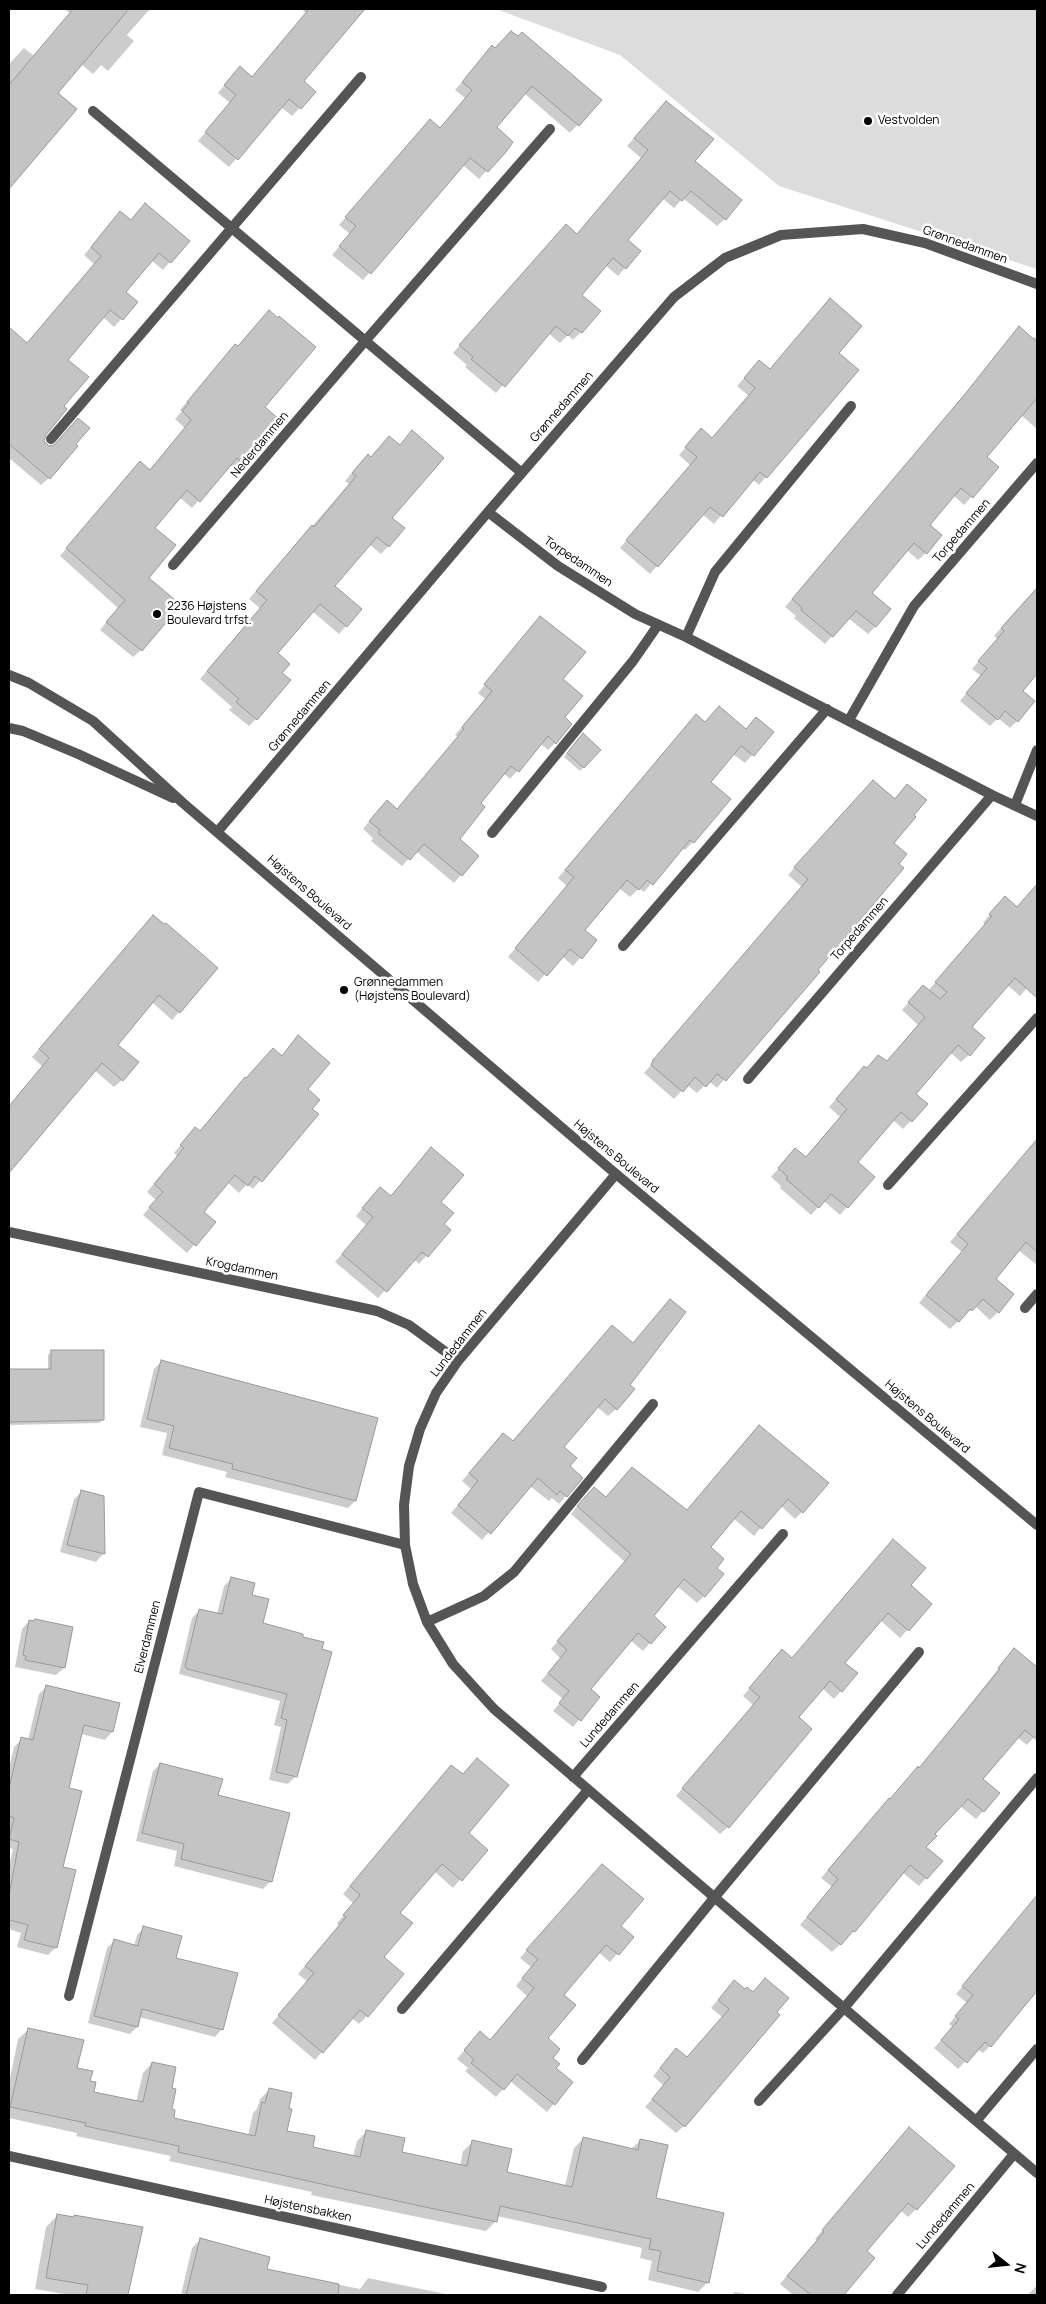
<!DOCTYPE html>
<html>
<head>
<meta charset="utf-8">
<style>
	body { margin:0 }
	#map { position:relative; width:1046px; height:2304px; overflow:hidden; background:#fff; font-family:Manrope,sans-serif }
	canvas { display:block }
	.frame { position:absolute; inset:0; border:10px solid #000; pointer-events:none }
	.north { position:absolute; left:981px; top:2239px; width:50px; height:50px; -webkit-text-stroke:4px #fff; paint-order:stroke; rotate:106deg; font-size:14px; font-weight:700; line-height:20px; text-align:center; color:#000 }
	.north::after { content:''; display:block; margin:auto; width:18px; height:22px; background:#000; clip-path:polygon(50% 0,100% 100%,50% 72%,0 100%) }
</style>
</head>
<body>
<div id="map">
<canvas width="1046" height="2304"></canvas>
<div class="frame"></div>
<div class="north">N</div>
</div>
<script>
const c = document.querySelector('canvas').getContext('2d');
c.lineJoin = 'round';
function paint(path, color) { c.fillStyle = color; c.fill(path, 'evenodd'); }
const shape = rows => new Path2D(rows.map(r => 'M' + r).join(''));
function strokePath(path, color, width, dash) { c.strokeStyle = color; c.lineWidth = width; c.lineCap = dash ? 'butt' : 'round'; c.setLineDash(dash || []); c.stroke(path); }
function label(font, color, halo, rows, align = 'center') {
  c.font = font + ' Manrope,sans-serif'; c.lineWidth = 5; c.setLineDash([]); c.textBaseline = 'middle'; c.strokeStyle = halo; c.fillStyle = color; for (const [text, x, y, turn = 0] of rows) {
    c.save(); c.translate(x, y); c.rotate((+turn || 0) * Math.PI / 180); c.textAlign = isNaN(turn) ? turn : align; if (halo) c.strokeText(text, 0, 0); c.fillText(text, 0, 0); c.restore();
  }
}
paint(shape([
	[496,9,1037,9,1037,269,779,186,620,55]
]), '#dcdcdc');
paint(shape([
	[64,9,150,9,127,35,134,41,108,71,101,65,93,74,81,64,56,93,12,183,9,181,9,64,24,48,34,56,70,13],
	[305,9,353,9,359,14,302,81,315,92,292,116,281,107,229,167,198,141,230,103,218,93,232,76,251,78,306,13,303,11],
	[492,47,600,100,570,133,524,93,495,127,505,151,479,179,463,165,363,280,332,255,350,234,339,225,430,120,440,129,465,98,455,90],
	[666,102,694,161,725,219,717,226,683,198,674,208,662,198,627,240,639,251,625,268,618,276,605,265,580,295,581,332,573,340,568,335,560,343,548,333,496,393,465,367,467,365,453,353,558,233,577,235,641,158,627,146],
	[137,212,188,241,163,270,151,260,124,292,136,303,114,327,103,317,66,360,62,406,45,434,43,441,49,478,41,485,9,458,9,338,13,333,26,344,94,264,84,255,113,220,130,221],
	[1019,328,1032,339,1034,337,1037,339,1037,429,1021,415,985,457,997,468,964,505,953,495,928,525,926,553,918,560,907,550,870,593,890,609,875,627,868,634,848,618,825,644,794,618,796,616,785,607,958,403],
	[228,353,263,407,279,421,236,471,230,465,192,508,180,498,154,528,141,650,133,657,100,630,118,608,60,556,132,470,149,471,185,428,175,419,182,411,180,410],
	[838,353,857,370,759,485,752,479,714,524,702,514,650,574,620,548,690,465,679,455,694,438,712,439,749,396,737,386,752,369,770,370],
	[412,432,391,518,388,546,381,554,369,544,333,586,346,626,339,634,312,611,276,654,280,673,256,719,249,726,229,710,232,707,200,679,261,609,249,599,349,484,345,481,360,463,368,456,370,458,399,446],
	[1037,587,1037,672,1021,691,1017,721,1010,728,998,718,990,726,960,701,981,676,972,669,998,639,994,636],
	[540,618,561,679,563,717,555,743,548,750,541,744,510,779,503,773,479,803,458,840,461,875,454,883,416,851,402,866,371,841,373,838,363,829,379,809,397,810,458,737,455,735,485,699,478,693],
	[756,718,772,732,745,763,733,754,709,783,729,799,693,842,685,850,682,847,644,892,639,888,630,897,619,888,583,930,595,941,573,966,562,956,538,982,508,957,567,886,558,878,688,724,705,723,745,730],
	[579,738,599,750,580,771,564,757],
	[907,785,892,843,775,1021,717,1088,709,1081,697,1093,687,1085,674,1099,644,1073,802,887,788,875,849,806,894,799],
	[1037,884,1037,957,1032,962,1037,967,1037,976,1020,996,1007,985,970,1027,969,1055,961,1062,950,1052,914,1094,926,1105,903,1129,893,1120,856,1162,847,1207,840,1215,824,1201,811,1215,780,1188,781,1186,771,1177,788,1157,805,1158,840,1117,829,1107,857,1075,866,1069,886,1063,918,1025,902,1010,916,994,928,991,985,925,983,923,997,905,1017,908],
	[146,924,179,1012,172,1020,152,1002,116,1045,122,1080,114,1087,94,1070,13,1164,9,1161,9,1107,43,1067,32,1057],
	[291,1045,311,1109,317,1115,253,1189,247,1184,239,1193,227,1182,202,1212,214,1222,187,1253,143,1215,156,1200,147,1192,177,1156,174,1153,188,1136,199,1132,245,1078,281,1057],
	[424,1156,440,1202,442,1224,449,1230,419,1264,414,1259,378,1298,335,1262,366,1225,356,1216,372,1196,380,1188,390,1197],
	[1021,1161,1037,1175,1037,1265,1018,1250,994,1279,998,1312,990,1320,975,1306,950,1329,919,1303,962,1252,950,1242],
	[670,1300,616,1409,608,1416,597,1407,562,1448,568,1466,566,1496,559,1504,552,1498,549,1501,530,1486,482,1540,451,1513,471,1489,462,1481,496,1442,512,1442,632,1344],
	[51,1351,103,1420,99,1423,9,1425,9,1370,48,1370,48,1355],
	[162,1361,355,1501,348,1508,225,1477,227,1472,162,1455,167,1433,140,1427,154,1369],
	[752,1433,802,1512,795,1519,780,1505,754,1536,733,1518,709,1547,715,1568,704,1596,697,1603,677,1586,652,1616,664,1627,643,1651,630,1640,589,1689,599,1697,573,1727,553,1711,563,1699,541,1681,560,1658,551,1649,625,1562,571,1514,586,1495,686,1511],
	[82,1492,103,1497,103,1554,96,1562,60,1552,74,1499],
	[232,1578,250,1595,262,1624,302,1638,311,1718,295,1777,288,1784,269,1780,281,1727,274,1725,280,1701,179,1674,192,1618,200,1610,217,1614,224,1586],
	[909,1585,931,1604,900,1638,880,1620,843,1663,841,1691,834,1699,822,1688,797,1718,728,1827,720,1834,676,1796,753,1705,743,1696,775,1658,792,1659],
	[29,1621,72,1628,64,1668,56,1675,15,1667,22,1629],
	[1014,1649,1037,1668,1037,1734,1027,1745,1017,1737,981,1779,998,1794,976,1819,960,1806,933,1835,924,1847,926,1878,919,1886,903,1873,854,1931,832,1952,800,1925,832,1887,821,1878,882,1807,919,1769],
	[47,1686,112,1732,105,1740,81,1734,68,1788,56,1947,48,1955,17,1947,21,1933,9,1929,9,1866,13,1849,9,1848,9,1768,14,1747,22,1739,28,1740,39,1694],
	[477,1759,467,1833,486,1850,453,1888,434,1871,398,1913,382,1957,367,2016,359,2024,352,2018,315,2060,272,2023,308,1982,298,1974,339,1926,337,1923,354,1904,343,1894,444,1774,462,1775],
	[160,1764,217,1796,271,1881,263,1889,174,1866,177,1851,136,1841,153,1771],
	[602,1865,620,1927,632,1937,610,1962,598,1952,562,1995,546,2039,555,2068,572,2082,547,2112,510,2081,496,2097,465,2071,468,2068,457,2059,473,2040,490,2041,527,1996,516,1986,531,1967,520,1958],
	[1037,1896,1037,1989,990,2046,983,2053,977,2049,958,2069,934,2048,953,2027,949,2024,967,2003,956,1994],
	[144,1928,175,1959,222,2029,215,2037,139,2017,137,2027,130,2034,88,2023,107,1948,114,1941,134,1946,137,1935],
	[727,1989,745,1991,684,2126,676,2133,645,2107,664,2086,653,2076,669,2057,686,2059,722,2017,711,2008],
	[28,2030,89,2082,93,2093,136,2102,143,2073,152,2063,171,2089,172,2119,248,2136,253,2113,257,2109,260,2099,269,2090,285,2132,312,2148,353,2157,357,2141,366,2132,400,2153,460,2166,463,2151,473,2142,506,2173,565,2186,574,2148,583,2139,631,2149,641,2140,654,2199,708,2282,698,2292,648,2280,652,2261,640,2258,642,2248,497,2216,496,2221,486,2231,311,2195,312,2192,169,2161,171,2156,76,2136,77,2133,9,2118,9,2083,18,2039],
	[901,2137,916,2209,908,2217,900,2210,865,2251,844,2292,848,2295,793,2295,780,2284,817,2240,815,2239],
	[57,2216,134,2255,126,2295,70,2295,35,2289,46,2227],
	[200,2240,266,2270,360,2289,368,2278,450,2295,181,2295,192,2248],
	[1037,2285,1037,2295,1028,2295],
	[735,2292,752,2295,732,2295]
]), '#0003');
const building = shape([
	[73,9,129,9,58,93,77,109,9,189,9,85,73,9],
	[309,9,365,9,304,81,316,92,301,109,289,99,238,160,205,132,236,95,224,85,240,66,252,77,309,9],
	[511,31,518,36,522,32,602,100,579,126,532,86,497,127,513,142,506,152,488,172,470,158,371,274,339,246,356,226,345,217,430,119,440,128,472,90,462,82,492,45,495,48,511,31],
	[666,101,714,139,695,161,742,200,726,220,691,191,682,201,670,191,628,240,641,251,626,269,613,258,582,295,601,311,582,333,575,328,568,336,556,326,505,387,471,359,473,357,459,345,566,224,577,234,648,150,634,138,666,101],
	[145,203,190,241,171,263,159,253,126,292,138,302,123,320,110,310,68,360,89,377,64,406,67,409,46,435,44,441,49,446,54,445,78,418,90,428,76,444,78,446,50,479,9,444,9,327,27,343,101,256,91,247,120,211,131,220,145,203],
	[830,298,862,326,839,353,859,370,767,478,760,472,723,517,710,507,658,567,626,540,697,457,685,447,701,428,712,438,755,388,744,378,759,360,770,369,830,298],
	[269,310,278,318,279,316,316,347,265,407,281,421,244,464,237,458,200,502,187,490,155,528,176,545,149,578,181,605,142,651,106,622,125,600,66,548,140,461,150,470,191,420,182,411,189,403,187,402,235,344,238,346,269,310],
	[1019,326,1037,342,1037,398,987,457,999,467,973,498,961,488,930,525,942,535,927,554,914,543,872,593,891,609,876,627,856,611,833,637,801,610,802,608,792,599,965,394,1019,326],
	[412,430,444,458,392,518,405,528,389,547,377,537,335,586,362,609,347,627,320,604,278,653,290,664,282,673,291,680,257,720,236,702,239,699,207,671,267,600,256,591,312,525,314,527,356,476,352,473,368,454,371,457,389,436,400,445,412,430],
	[1037,588,1037,674,1023,691,1035,701,1018,722,1005,711,998,720,966,693,987,668,978,661,1004,631,1001,628,1037,588],
	[540,616,586,652,563,679,583,696,565,717,572,724,556,744,548,736,519,772,511,766,481,803,485,807,460,839,479,856,462,876,424,844,410,860,378,833,380,830,369,821,387,800,397,809,464,729,462,727,492,691,484,684,540,616],
	[719,706,746,729,756,717,774,732,754,756,741,746,711,782,731,799,694,843,690,840,653,885,647,880,639,890,627,880,585,930,597,940,582,959,570,949,547,976,515,948,574,877,565,870,696,714,705,722,719,706],
	[583,733,601,750,584,768,567,753,583,733],
	[873,780,895,799,907,784,927,800,914,815,916,817,894,843,907,854,899,864,904,868,818,970,820,972,726,1081,717,1074,706,1087,695,1077,683,1092,651,1065,653,1060,808,879,794,867,873,780],
	[1037,884,1037,998,1015,978,972,1027,985,1038,970,1056,958,1045,916,1094,928,1104,912,1122,901,1112,858,1162,875,1177,848,1208,831,1194,819,1208,786,1179,788,1177,778,1168,795,1148,806,1157,847,1109,836,1099,864,1066,867,1068,878,1055,887,1061,925,1017,908,1002,923,985,940,999,947,992,935,982,992,916,989,914,1005,896,1017,907,1037,884],
	[153,915,164,924,166,923,218,968,180,1013,159,995,118,1045,139,1062,123,1081,102,1063,9,1173,9,1106,49,1058,39,1049,153,915],
	[298,1035,330,1063,308,1089,320,1100,312,1109,319,1114,262,1182,255,1176,248,1186,235,1175,204,1212,216,1222,196,1246,149,1207,163,1192,154,1184,184,1148,180,1145,195,1127,200,1131,245,1077,246,1078,273,1048,282,1056,298,1035],
	[1037,1139,1037,1252,1026,1242,996,1279,1014,1294,999,1313,983,1299,972,1311,970,1309,959,1322,926,1295,968,1244,957,1234,1037,1139],
	[431,1147,464,1175,441,1202,454,1213,444,1224,451,1230,428,1257,422,1252,387,1292,342,1254,373,1217,362,1208,380,1187,391,1196,431,1147],
	[670,1299,686,1312,630,1385,635,1389,617,1410,605,1399,564,1447,577,1458,570,1466,583,1478,567,1497,560,1491,557,1495,538,1478,491,1534,458,1505,478,1481,469,1473,503,1433,513,1441,612,1325,633,1343,670,1299],
	[51,1350,104,1350,104,1420,9,1422,9,1369,51,1369,51,1350],
	[161,1360,378,1418,356,1501,232,1469,233,1464,169,1448,174,1426,147,1419,161,1360],
	[759,1425,829,1483,803,1513,788,1499,762,1529,741,1511,711,1547,724,1559,717,1568,724,1574,705,1597,684,1579,654,1616,666,1627,651,1644,638,1633,591,1689,600,1697,581,1721,559,1703,569,1691,548,1673,567,1650,557,1641,631,1554,577,1506,594,1487,606,1497,632,1467,687,1510,759,1425],
	[81,1490,104,1496,105,1554,67,1545,81,1490],
	[893,1539,926,1568,911,1585,932,1604,909,1631,888,1613,845,1663,858,1673,842,1692,830,1681,799,1717,812,1729,729,1828,682,1788,760,1697,749,1688,782,1649,792,1658,893,1539],
	[231,1577,255,1583,252,1595,269,1599,263,1623,303,1634,303,1637,324,1642,322,1649,332,1652,297,1777,276,1772,287,1720,281,1718,287,1694,187,1669,185,1666,199,1609,222,1614,231,1577],
	[35,1619,73,1627,65,1668,25,1660,26,1656,23,1655,29,1620,34,1621,35,1619],
	[1014,1648,1037,1667,1037,1740,1025,1730,983,1779,1000,1793,984,1812,968,1799,935,1834,937,1836,926,1847,943,1861,927,1879,910,1865,855,1932,853,1931,841,1945,807,1917,838,1879,828,1870,889,1798,890,1799,918,1766,919,1768,1000,1669,998,1668,1014,1648],
	[46,1685,120,1703,113,1732,84,1725,69,1788,82,1791,63,1867,76,1870,57,1948,24,1940,28,1925,9,1920,9,1895,19,1842,9,1839,14,1818,9,1816,9,1788,21,1737,33,1740,46,1685],
	[477,1758,509,1785,469,1833,488,1850,462,1881,442,1864,400,1913,413,1923,384,1957,404,1974,368,2017,360,2010,323,2053,278,2015,314,1973,305,1966,346,1917,343,1915,360,1895,350,1886,451,1765,463,1774,477,1758],
	[160,1763,223,1779,218,1795,290,1813,272,1882,181,1859,184,1844,142,1833,160,1763],
	[602,1864,644,1899,621,1926,634,1937,619,1955,606,1945,564,1995,576,2005,548,2038,560,2049,553,2058,560,2064,556,2068,573,2082,555,2105,517,2074,504,2090,471,2063,474,2060,464,2050,480,2031,490,2040,534,1988,522,1978,538,1959,526,1950,602,1864],
	[1037,1895,1037,1991,991,2047,985,2042,967,2063,941,2040,959,2019,955,2016,973,1995,962,1986,1037,1895],
	[143,1926,182,1936,176,1958,238,1973,223,2030,142,2009,138,2027,94,2016,114,1939,138,1946,143,1926],
	[765,1978,789,1998,777,2012,780,2015,685,2127,652,2099,670,2077,660,2068,676,2048,687,2057,729,2009,718,2000,734,1980,745,1989,747,1987,753,1992,765,1978],
	[28,2028,84,2040,77,2068,93,2071,90,2081,96,2082,94,2092,143,2102,152,2062,176,2067,172,2088,176,2089,172,2109,175,2110,174,2118,255,2136,262,2102,265,2103,269,2088,292,2093,289,2109,292,2109,287,2131,315,2136,313,2147,360,2157,366,2130,405,2138,402,2152,467,2166,472,2140,512,2149,507,2172,572,2187,583,2137,638,2150,640,2139,668,2145,656,2198,724,2213,709,2283,657,2271,661,2251,649,2249,651,2239,500,2206,497,2222,420,2206,178,2152,179,2146,85,2126,86,2123,10,2107,28,2028],
	[909,2127,955,2166,917,2210,908,2203,867,2251,875,2258,844,2295,811,2295,787,2276,824,2232,822,2230,909,2127],
	[57,2214,74,2217,74,2215,143,2227,128,2295,86,2295,88,2285,46,2278,57,2214],
	[200,2238,270,2257,267,2269,339,2284,338,2295,186,2295,200,2238]
]);
paint(building, '#c4c4c4');
strokePath(building, '#999', 1);
strokePath(shape([
	[93,111,522,473],
	[51,439,361,77],
	[488,512,558,566,635,614,686,637,992,795,1037,816],
	[173,565,366,340,550,129],
	[686,637,715,572,851,406],
	[849,720,914,606,1037,463],
	[1015,805,1037,750],
	[218,831,488,512,674,297,725,258,781,235,863,229,925,243,1037,284],
	[492,833,633,661,658,625],
	[623,946,827,709],
	[748,1079,992,795],
	[616,1174,458,1361,436,1393,420,1429,409,1466,404,1505,405,1545,413,1584,427,1622,453,1664,494,1709,1037,2173],
	[888,1185,1037,1018],
	[9,1232,377,1311,409,1325,458,1361],
	[1025,1308,1037,1294],
	[427,1622,484,1596,514,1572,653,1404],
	[573,1777,783,1534],
	[69,1996,199,1492,405,1545],
	[402,2009,588,1790],
	[582,2060,714,1898,919,1652],
	[759,2101,844,2008,1037,1778],
	[977,2120,1037,2049],
	[9,2156,602,2287],
	[897,2295,1014,2154]
]), '#555', 10);
strokePath(shape([
	[9,675,29,683,93,721,183,803,616,1174,1037,1525],
	[9,728,23,731,78,754,173,798]
]), '#555', 10);
for (const [x, y, r, color] of [
	[868,121,5,"#000"],
	[157,614,5,"#000"],
	[344,990,5,"#000"]
]) { const dot = new Path2D(); dot.arc(x, y, r, 0, 2 * Math.PI); c.fillStyle = color; c.fill(dot); strokePath(dot, '#fff', 2); }
label('12px', '#000', '#fff', [
	["Vestvolden",878,121],
	["2236 Højstens",167,607],
	["Boulevard trfst.",167,621],
	["Grønnedammen",354,983],
	["(Højstens Boulevard)",354,997]
], 'left');
label('12px', '#000', '#fff', [
	["Grønnedammen",965,245,20],
	["Grønnedammen",562,407,-49],
	["Nederdammen",260,445,-50],
	["Torpedammen",962,531,-49],
	["Torpedammen",578,562,34],
	["Grønnedammen",300,716,-50],
	["Højstens Boulevard",309,893,41],
	["Torpedammen",860,929,-49],
	["Højstens Boulevard",616,1157,40],
	["Krogdammen",242,1269,12],
	["Lundedammen",459,1343,-52],
	["Højstens Boulevard",927,1417,40],
	["Elverdammen",148,1637,-76],
	["Lundedammen",610,1715,-49],
	["Højstensbakken",308,2209,12],
	["Lundedammen",946,2216,-50]
]);
</script>
</body>
</html>
